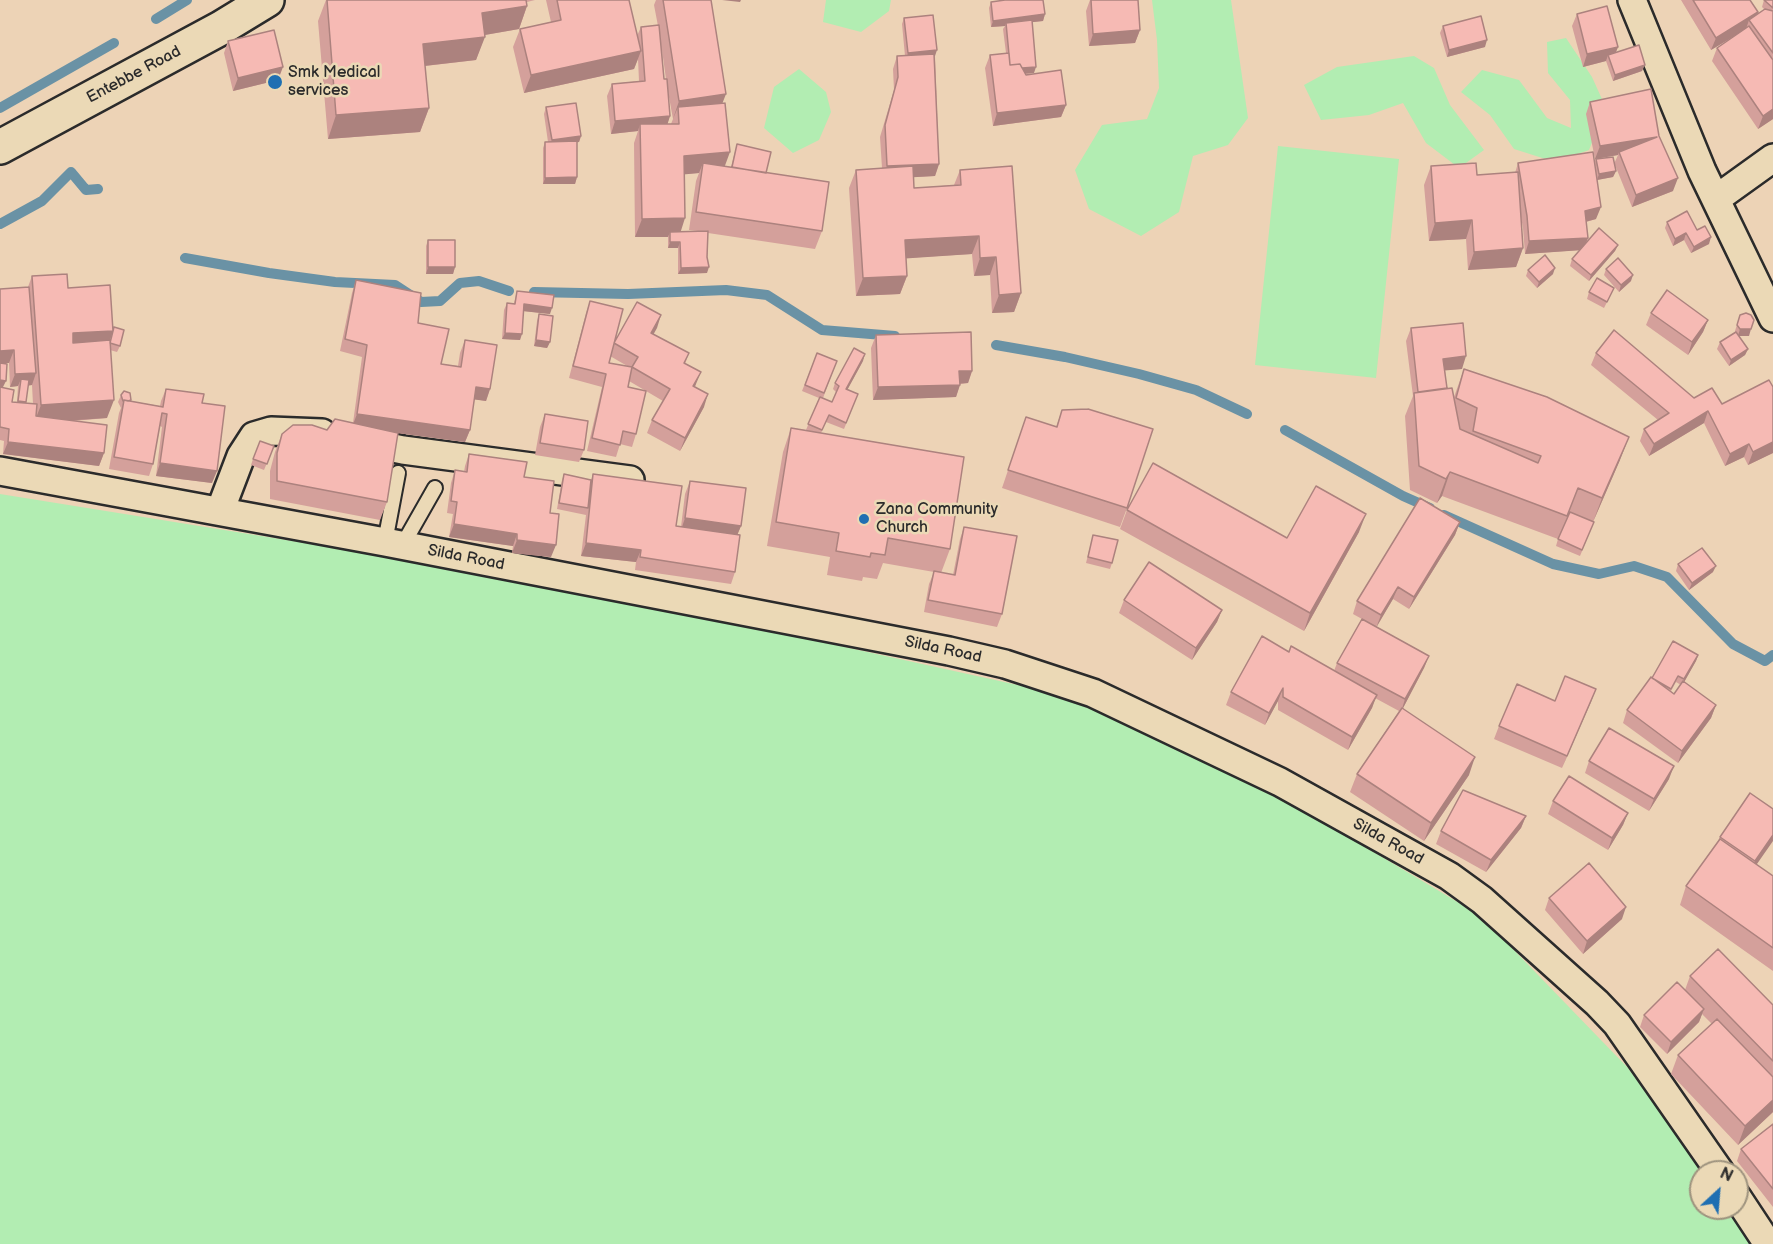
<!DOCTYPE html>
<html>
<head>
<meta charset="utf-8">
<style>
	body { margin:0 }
	#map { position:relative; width:1773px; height:1244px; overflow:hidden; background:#edd3b6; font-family:"Balsamiq Sans",sans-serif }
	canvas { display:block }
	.north { position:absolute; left:1689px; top:1160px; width:60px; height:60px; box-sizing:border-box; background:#ebd9b6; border:2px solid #9e937e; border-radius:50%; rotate:26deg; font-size:16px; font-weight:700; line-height:24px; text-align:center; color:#2b2b2b }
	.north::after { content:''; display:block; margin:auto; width:21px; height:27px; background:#1f6fb2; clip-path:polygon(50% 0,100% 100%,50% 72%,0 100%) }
</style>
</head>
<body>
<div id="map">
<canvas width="1773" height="1244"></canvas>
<div class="north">N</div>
</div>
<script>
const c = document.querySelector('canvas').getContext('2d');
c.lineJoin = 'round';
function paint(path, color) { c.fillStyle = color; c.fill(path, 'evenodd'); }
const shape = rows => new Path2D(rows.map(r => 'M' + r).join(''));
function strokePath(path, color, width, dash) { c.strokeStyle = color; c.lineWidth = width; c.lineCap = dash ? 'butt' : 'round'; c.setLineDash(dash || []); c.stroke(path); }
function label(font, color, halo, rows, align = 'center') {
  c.font = font + ' "Balsamiq Sans",sans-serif'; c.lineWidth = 5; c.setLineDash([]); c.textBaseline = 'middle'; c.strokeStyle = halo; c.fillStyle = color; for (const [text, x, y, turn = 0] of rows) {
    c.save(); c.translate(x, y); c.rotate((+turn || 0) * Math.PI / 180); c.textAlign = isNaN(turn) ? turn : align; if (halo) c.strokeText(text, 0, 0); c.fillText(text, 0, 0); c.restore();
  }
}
paint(shape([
	[826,0,891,0,889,11,861,32,823,22],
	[1152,0,1231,0,1248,118,1228,145,1193,156,1179,212,1141,236,1089,209,1075,170,1102,125,1147,119,1159,88,1157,40],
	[1566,38,1592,77,1606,108,1589,150,1555,162,1514,149,1490,115,1461,92,1482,70,1519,80,1547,118,1571,128,1570,100,1548,73,1547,42],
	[1414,56,1434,68,1450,105,1484,150,1459,168,1426,143,1403,103,1369,115,1321,120,1304,85,1337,67],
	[799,69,826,92,831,112,819,140,793,153,764,128,774,87],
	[1278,146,1399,159,1376,378,1255,365],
	[0,494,442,565,749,626,1027,687,1112,711,1263,786,1481,916,1628,1068,1704,1172,1701,1172,1701,1208,1730,1208,1756,1244,0,1244]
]), '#b2edb2');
strokePath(shape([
	[156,19,187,0],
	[0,108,114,43],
	[0,224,42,201,71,172,86,190,98,189],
	[185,258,269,273,335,282,395,285,421,302,440,301,460,283,479,281,509,291],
	[534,292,628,294,726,290,767,295,822,330,895,336],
	[996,345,1065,357,1139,374,1196,390,1247,414],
	[1285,430,1403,496,1430,508],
	[1444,515,1553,564,1599,574,1634,566,1667,577,1733,644,1765,661,1773,655]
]), '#6a92a5', 10);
const service = shape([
	[385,542,398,473],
	[402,546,435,488]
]);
const minor = shape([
	[1632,0,1702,171,1773,318],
	[1716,199,1773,158],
	[359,441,403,450,630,480],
	[0,471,385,542,949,651,1005,664,1093,693,1280,782,1449,876,1482,900,1597,1003,1617,1024,1720,1172],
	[220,511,241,456,254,436,271,431,322,433],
	[1737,1197,1768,1244]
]);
const primary = shape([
	[0,147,221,28,267,0]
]);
strokePath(service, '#2b2b2b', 18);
strokePath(minor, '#2b2b2b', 32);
strokePath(primary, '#2b2b2b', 38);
strokePath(service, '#ebd9b6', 14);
strokePath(minor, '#ebd9b6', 27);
strokePath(primary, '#ebd9b6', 33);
paint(shape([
	[326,0,535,0,527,2,527,6,519,29,485,35,476,60,425,66,429,108,420,132,328,139,318,21],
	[546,0,629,0,637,36,641,27,658,26,654,5,656,0,711,0,722,103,724,166,731,167,737,144,766,173,822,231,815,249,708,233,707,273,678,274,678,248,668,248,668,237,635,237,634,143,638,131,611,134,607,96,612,84,639,81,638,59,634,69,524,93,513,47,520,29,551,22],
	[662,50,666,79,664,79],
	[667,86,673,119,671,124,667,124,670,116],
	[699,173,696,181,689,230,698,231,680,232,685,174],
	[1090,0,1138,0,1140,30,1135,43,1089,46,1086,11],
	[1681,0,1750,0,1758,12,1757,14,1764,9,1762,7,1764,0,1773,0,1773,119,1758,129,1712,61,1717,48,1728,40,1711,50],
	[991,2,1045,14,1043,21,1032,22,1034,73,1025,74,1066,105,1061,117,993,126,985,68,990,55,1006,53,1003,29,1005,26,991,27,989,8],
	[1577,14,1618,47,1616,52,1642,71,1613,81,1606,61,1583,67,1572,26],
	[904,18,935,56,939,164,935,176,914,177,914,188,954,185,960,170,1021,293,1014,312,992,313,990,275,974,276,972,254,906,258,907,276,900,294,856,296,849,188,856,170,882,168,880,137,894,90,893,69,897,56,905,56,902,24],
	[1443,26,1485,47,1447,57,1440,33],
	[228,41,278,80,233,91,224,53],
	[1590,102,1659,136,1673,191,1632,207,1615,165,1616,171,1613,177,1597,180,1596,219,1586,222,1588,238,1586,244,1618,245,1615,251,1589,281,1570,266,1572,259,1580,250,1525,254,1523,228,1521,217,1523,248,1516,267,1468,270,1466,239,1429,241,1424,185,1431,166,1477,175,1515,173,1518,163,1594,164,1596,159,1614,164,1618,155,1595,159,1586,114],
	[546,107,581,136,579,142,577,142,577,177,575,184,543,184,543,148,545,142,548,142,544,114],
	[1667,222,1697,230,1709,244,1691,253,1684,240,1673,246,1665,228],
	[428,240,455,267,453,274,426,274,426,246],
	[1606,269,1631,281,1619,292,1604,275],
	[1528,270,1553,274,1537,288,1526,276],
	[32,276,68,288,113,328,120,346,117,352,110,350,107,418,73,421,104,453,99,466,3,454,4,441,0,440,0,387,12,402,17,402,18,386,10,387,9,363,0,363],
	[32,385,33,404,26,403,28,386],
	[356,280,418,323,441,364,458,366,460,353,465,340,490,389,486,401,474,399,470,430,465,442,398,433,387,502,380,520,270,499,270,471,275,452,282,434,327,430,353,423,362,357,340,351,352,293],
	[1614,288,1604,308,1587,299,1589,292],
	[517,291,550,314,524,311,520,340,502,339,504,310,507,303,514,303],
	[590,301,613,344,637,302,661,315,653,334,689,353,685,364,696,384,695,387,704,407,680,451,647,433,652,420,663,401,629,381,628,387,636,434,632,447,620,444,616,457,587,451,602,387,569,378,586,313],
	[610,356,629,367,609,363],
	[1651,313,1708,320,1703,332,1688,355,1646,325],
	[539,314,550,342,547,348,534,346,537,321],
	[1740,315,1749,336,1739,336,1748,349,1745,355,1729,366,1717,349,1720,342,1735,332,1735,331],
	[1411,328,1462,369,1445,370,1447,388,1454,397,1464,369,1620,460,1593,522,1594,522,1580,556,1556,546,1558,539,1442,496,1437,503,1410,490,1405,416,1413,396,1406,341],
	[1459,428,1468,432,1468,433,1460,429],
	[876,335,972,371,968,383,960,384,956,397,873,400,871,348],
	[817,353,837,361,823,398,832,402,836,392,833,389,835,383,863,361,847,390,858,394,844,429,826,422,821,433,950,549,941,573,953,575,960,539,964,527,1002,614,997,627,924,612,929,584,934,572,883,563,877,579,863,577,862,581,827,575,830,557,767,546,783,452,791,428,806,430,819,398,802,391],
	[1596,353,1694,398,1722,404,1773,453,1748,465,1744,457,1725,466,1704,423,1649,456,1640,441,1644,429,1658,420,1591,365],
	[166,389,202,403,212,483,156,476,162,427,160,426,153,464,149,476,109,469,119,413,121,408,118,402,121,395,130,401,160,406,161,401],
	[1062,410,1127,508,1120,527,1002,488,1026,417,1056,427],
	[545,414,584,450,579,462,535,455,540,427],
	[274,446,264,470,251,465,253,459],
	[469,454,524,477,550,513,551,557,512,553,513,546,449,537,453,514,447,513,451,483,455,470,464,472,465,466],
	[564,474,591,480,593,474,676,526,681,527,685,494,690,481,741,526,737,535,735,572,731,584,635,570,636,562,581,556,586,515,557,509,562,480],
	[1127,510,1287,538,1359,532,1304,631,1120,529],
	[1460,522,1455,535,1409,609,1393,599,1376,627,1429,656,1424,668,1403,708,1469,775,1424,841,1350,792,1357,774,1399,711,1375,698,1372,708,1348,750,1278,710,1278,701,1265,725,1226,705,1231,692,1334,671,1337,663,1362,619,1353,614,1357,601],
	[1093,535,1112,563,1110,569,1086,563],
	[1678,564,1713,572,1689,590,1676,571],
	[1124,600,1222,610,1217,622,1192,660,1119,613],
	[1698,655,1696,661,1684,682,1716,705,1711,718,1678,763,1623,723,1627,710,1652,678],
	[1676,682,1681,685,1674,694,1671,691],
	[1596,689,1562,768,1494,739,1499,726],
	[1589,761,1669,779,1649,811,1585,773],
	[1750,793,1757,865,1773,876,1773,971,1680,905,1686,886,1718,841,1720,837],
	[1553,801,1628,813,1623,825,1608,850,1548,814],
	[1526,816,1521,828,1486,872,1436,844,1441,831],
	[1549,898,1622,919,1583,954,1545,910],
	[1690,976,1773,1005,1773,1112,1738,1145,1671,1074,1678,1055,1712,1024,1702,1014,1699,1022,1667,1054,1640,1027,1644,1015,1685,990],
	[1773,1124,1773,1207,1737,1161,1741,1149]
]), '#d4a09b');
paint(shape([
	[722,0,741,0,740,2],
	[527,6,519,29,473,37,482,13],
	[1758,12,1753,25,1749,20,1746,29,1711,50,1716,38],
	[1045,14,1043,21,1006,25,1006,23,1005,26,991,27,993,21],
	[1140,30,1135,43,1089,46,1093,34],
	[485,37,476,60,415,67,423,44],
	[1487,40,1485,47,1447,57,1449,50],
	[1618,47,1613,59,1608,55,1606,61,1583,67,1587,54],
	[937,50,935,56,906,60,908,53],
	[641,51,634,69,524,93,531,75],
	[1645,65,1642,71,1613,81,1615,75],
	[283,67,278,80,233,91,238,78],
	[1036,67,1034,73,1008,75,1011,69],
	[726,94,719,112,678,107,673,119,679,101],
	[1066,105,1061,117,993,126,997,113],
	[429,108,420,132,328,139,336,115],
	[1773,109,1773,119,1758,129,1763,116],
	[670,116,666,129,640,124,638,131,611,134,615,121],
	[581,136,579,142,549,147,552,140],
	[1657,137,1619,152,1618,155,1595,159,1600,146],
	[730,152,723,171,703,163,699,173,678,175,684,156],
	[939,164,935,176,882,179,887,166],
	[1616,171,1613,177,1597,180,1599,174],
	[577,177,575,184,543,184,545,178],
	[1678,178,1673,191,1632,207,1636,195],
	[1601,207,1596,219,1581,223,1585,211],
	[685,218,679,237,670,232,668,237,635,237,642,219],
	[1472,220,1466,239,1429,241,1435,223],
	[1686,233,1684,240,1673,246,1675,239],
	[979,236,972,254,898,259,905,240],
	[1711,237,1709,244,1691,253,1694,247],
	[1588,238,1583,250,1525,254,1529,241],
	[670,242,680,242,678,248,668,248],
	[1618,245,1615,251,1589,281,1591,275],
	[1523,248,1516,267,1468,270,1474,252],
	[996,257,990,275,974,276,980,258],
	[428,267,455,267,453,274,426,274],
	[709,267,707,273,678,274,681,268],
	[1555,268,1553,274,1537,288,1539,282],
	[1633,275,1631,281,1619,292,1621,285],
	[907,276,900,294,856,296,863,278],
	[1021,293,1014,312,992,313,999,295],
	[524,304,552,308,550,314,522,311],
	[661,315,657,328,647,346,651,333],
	[1708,320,1703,332,1688,355,1692,342],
	[1740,329,1751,329,1749,336,1738,336],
	[113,331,107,349,66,351,73,333],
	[505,333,522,334,520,340,502,339],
	[536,340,550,342,547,348,534,346],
	[1748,349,1745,355,1729,366,1731,360],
	[14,350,9,363,0,363,0,351],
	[865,354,863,361,844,396,846,389],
	[1466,356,1462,369,1439,371,1443,359],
	[959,371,972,371,968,383,955,384],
	[701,372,696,384,688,399,693,386],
	[36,373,32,385,20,386,21,379,18,386,10,387,15,374],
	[0,380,6,381,3,387,0,387],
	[960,385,956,397,873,400,878,387],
	[476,387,490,389,486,401,471,399],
	[708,394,704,407,680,451,685,438],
	[114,400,107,418,34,423,41,405],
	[1708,411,1704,423,1649,456,1654,444],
	[357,414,470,430,465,442,352,427],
	[1629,437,1620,460,1593,522,1602,498],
	[8,442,104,453,99,466,3,454],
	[1773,442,1773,453,1748,465,1753,452],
	[1749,444,1744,457,1725,466,1730,454],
	[160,463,217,471,212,483,156,476],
	[1450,472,1442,496,1437,503,1446,479],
	[1366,514,1359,532,1304,631,1310,613],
	[685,518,741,526,736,538,681,530],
	[1460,522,1455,535,1409,609,1414,597],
	[454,524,517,534,513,546,449,537],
	[517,540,556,545,551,557,512,553],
	[586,543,641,550,636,562,581,556],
	[1716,566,1713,572,1689,590,1692,583],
	[1398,587,1393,599,1376,628,1381,615],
	[1222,610,1217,622,1192,660,1196,648],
	[1698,655,1696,661,1682,686,1684,679],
	[1429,656,1424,668,1401,712,1405,699],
	[1283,688,1278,701,1265,725,1269,713],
	[1596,689,1591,702,1562,768,1567,756],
	[1377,695,1372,708,1348,750,1352,737],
	[1716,705,1711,718,1678,763,1682,751],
	[1475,757,1469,775,1424,841,1431,823],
	[1674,766,1669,779,1649,811,1654,799],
	[1628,813,1623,825,1608,850,1612,838],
	[1526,816,1521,828,1486,872,1491,860],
	[1773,835,1773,841,1750,874,1755,861],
	[1626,907,1622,919,1583,954,1587,941],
	[1704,1009,1699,1022,1667,1054,1671,1042],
	[1773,1100,1773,1112,1738,1145,1745,1126]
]), '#ac827e');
const building = shape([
	[327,0,526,0,527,6,482,13,485,37,423,44,429,108,336,115,327,0],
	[557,0,629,0,641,51,531,75,520,29,561,20,557,0],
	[663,0,711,0,726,94,679,101,663,0],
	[1005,0,1043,0,1045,14,993,21,991,2,1005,0],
	[1091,0,1138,0,1140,30,1093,34,1091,0],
	[1693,0,1750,0,1758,12,1716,38,1693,0],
	[1764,0,1773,0,1773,8,1764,0],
	[1607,6,1618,47,1587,54,1577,14,1607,6],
	[1765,9,1773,11,1773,53,1749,20,1765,9],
	[933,15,937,50,908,53,904,18,933,15],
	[1481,16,1487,40,1449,50,1443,26,1481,16],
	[1032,20,1036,67,1022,68,1020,64,1010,65,1006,23,1032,20],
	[659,25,664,79,667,79,670,116,615,121,612,84,645,81,641,27,659,25],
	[1749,26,1773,60,1773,109,1763,116,1717,48,1749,26],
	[274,30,283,67,238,78,228,41,274,30],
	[1639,45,1645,65,1615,75,1608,55,1639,45],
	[1009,53,1010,65,1020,64,1026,75,1061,70,1066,105,997,113,990,55,1009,53],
	[934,54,939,164,887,166,885,125,898,77,897,56,934,54],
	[1651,89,1659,136,1678,178,1636,195,1619,152,1657,137,1600,146,1590,102,1651,89],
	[576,103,581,136,552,140,546,107,576,103],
	[725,103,730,152,684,156,685,218,642,219,640,124,679,124,678,107,725,103],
	[577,141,577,177,545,178,545,142,577,141],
	[737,144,771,152,766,173,732,167,737,144],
	[1593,152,1601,207,1585,211,1588,238,1529,241,1527,216,1518,163,1593,152],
	[1613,157,1616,171,1599,174,1596,159,1613,157],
	[703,163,829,182,822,231,696,212,703,163],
	[1476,163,1477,175,1518,172,1523,248,1474,252,1472,220,1435,223,1431,166,1476,163],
	[913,166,914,188,961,185,960,170,1012,166,1021,293,999,295,996,257,980,258,979,236,905,240,907,276,863,278,856,170,913,166],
	[1687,211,1697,230,1705,226,1711,237,1694,247,1686,233,1675,239,1667,222,1687,211],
	[1599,228,1618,245,1591,275,1572,259,1599,228],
	[708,231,707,257,709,267,681,268,680,242,670,242,670,232,708,231],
	[428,240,455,240,455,267,428,267,428,240],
	[1545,255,1555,268,1539,282,1528,270,1545,255],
	[1618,258,1633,275,1621,285,1606,269,1618,258],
	[67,274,68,288,110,285,113,331,73,333,73,343,110,340,114,400,41,405,32,276,67,274],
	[1597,278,1614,288,1607,302,1589,292,1597,278],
	[356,280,421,293,418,323,449,329,441,364,461,367,465,340,497,345,490,389,476,387,470,430,357,414,367,345,345,339,356,280],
	[29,287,36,373,15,374,14,350,0,351,0,289,29,287],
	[1667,290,1708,320,1692,342,1651,313,1667,290],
	[517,291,554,295,552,308,524,304,522,334,505,333,507,303,515,304,517,291],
	[590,301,623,309,609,363,632,367,628,387,646,391,636,434,623,431,620,445,592,438,606,374,573,366,590,301],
	[637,302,661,315,651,333,689,353,684,363,701,372,693,386,708,394,685,438,652,420,670,389,632,367,638,357,614,343,637,302],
	[1746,313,1751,315,1754,320,1751,329,1740,329,1737,325,1740,315,1746,313],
	[539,314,553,316,550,342,536,340,539,314],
	[1463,323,1466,356,1443,359,1447,388,1418,392,1411,328,1463,323],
	[114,327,124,330,120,346,110,343,114,327],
	[1614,330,1694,398,1712,388,1722,404,1769,380,1773,387,1773,442,1753,452,1749,444,1730,454,1708,411,1654,444,1644,429,1669,413,1596,353,1614,330],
	[971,332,972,371,959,371,960,385,878,387,876,335,971,332],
	[1736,332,1748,349,1731,360,1720,342,1736,332],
	[854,348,865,354,846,389,858,394,846,423,829,415,822,430,808,424,820,397,832,402,839,386,835,383,854,348],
	[817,353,837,361,824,393,805,385,817,353],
	[0,363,7,364,6,381,0,380,0,363],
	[1464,369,1547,397,1629,437,1602,498,1578,488,1567,516,1450,472,1446,479,1419,466,1414,393,1452,388,1460,429,1538,463,1541,456,1473,431,1477,408,1456,398,1464,369],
	[21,379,29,380,26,402,18,401,21,379],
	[0,387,14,390,12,402,37,404,36,416,107,425,104,453,8,442,9,429,0,427,0,387],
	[166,389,204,394,202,403,225,406,217,471,160,463,167,414,162,413,153,464,114,457,124,400,163,407,166,389],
	[124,391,130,393,131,400,128,401,124,400,123,401,121,395,124,391],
	[1088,409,1153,429,1127,508,1008,470,1026,417,1057,427,1062,410,1088,409],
	[545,414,588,421,584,450,540,443,545,414],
	[335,419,398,433,387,502,277,481,277,453,282,434,293,425,312,425,327,430,335,419],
	[791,428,964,457,950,549,888,538,885,555,871,553,870,557,836,551,839,533,776,522,791,428],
	[260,441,274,446,267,464,253,459,260,441],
	[469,454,527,462,524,477,554,481,550,513,559,514,556,545,517,540,517,534,454,524,457,502,451,501,455,470,467,472,469,454],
	[1153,463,1287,538,1316,486,1366,514,1310,613,1127,510,1153,463],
	[564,474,591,480,588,508,559,503,564,474],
	[593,474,682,486,676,526,740,535,735,572,640,557,641,550,586,543,593,474],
	[690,481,746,488,741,526,685,518,690,481],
	[1420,498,1460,522,1414,597,1398,587,1381,615,1357,601,1420,498],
	[1570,512,1594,522,1582,550,1558,539,1570,512],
	[964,527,1017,536,1002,614,928,600,934,571,955,575,964,527],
	[1093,535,1118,540,1112,563,1088,557,1093,535],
	[1702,548,1716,566,1692,583,1678,564,1702,548],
	[1149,562,1222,610,1196,648,1124,600,1149,562],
	[1362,619,1429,656,1405,699,1337,663,1362,619],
	[1262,636,1289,652,1291,646,1377,695,1352,737,1283,697,1283,688,1269,713,1231,692,1262,636],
	[1673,641,1698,655,1684,679,1678,676,1671,689,1652,678,1673,641],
	[1565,676,1596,689,1567,756,1499,726,1517,684,1555,701,1565,676],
	[1651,677,1674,694,1683,681,1716,705,1682,751,1627,710,1651,677],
	[1402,708,1475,757,1431,823,1357,774,1402,708],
	[1609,728,1674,766,1654,799,1589,761,1609,728],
	[1569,776,1628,813,1612,838,1553,801,1569,776],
	[1463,790,1526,816,1491,860,1441,831,1463,790],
	[1750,793,1773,809,1773,835,1755,861,1720,837,1750,793],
	[1720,839,1773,876,1773,948,1686,886,1720,839],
	[1589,863,1626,907,1587,941,1549,898,1589,863],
	[1718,949,1773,1005,1773,1061,1690,976,1718,949],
	[1677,982,1704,1009,1671,1042,1644,1015,1677,982],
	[1717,1019,1773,1077,1773,1100,1745,1126,1678,1055,1717,1019],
	[1773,1124,1773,1189,1741,1149,1773,1124]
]);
paint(building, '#f6bab4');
strokePath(building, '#ac827e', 1.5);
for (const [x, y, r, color] of [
	[275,82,8,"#1f6fb2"],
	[864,519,6,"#1f6fb2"]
]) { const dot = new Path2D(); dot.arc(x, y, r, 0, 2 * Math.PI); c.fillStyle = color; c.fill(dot); strokePath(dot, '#ebd9b6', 2); }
label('16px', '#2b2b2b', '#ebd9b6', [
	["Smk Medical",288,73],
	["services",288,91],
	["Zana Community",876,510],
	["Church",876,528]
], 'left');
label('16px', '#2b2b2b', '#ebd9b6', [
	["Entebbe Road",134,75,-28],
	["Silda Road",466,558,11],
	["Silda Road",943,650,12],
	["Silda Road",1388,842,29]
]);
</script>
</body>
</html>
